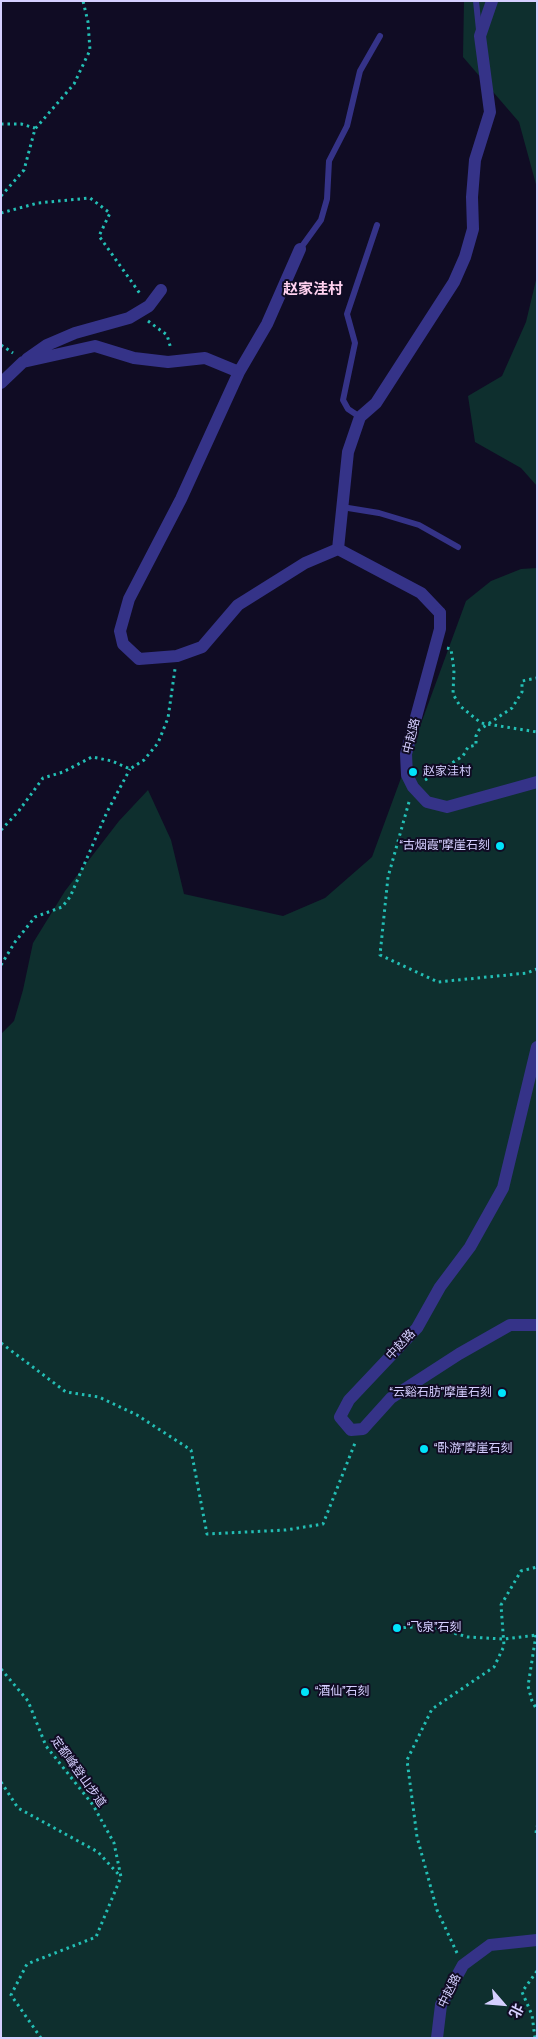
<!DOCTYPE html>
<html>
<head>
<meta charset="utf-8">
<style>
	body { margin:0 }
	#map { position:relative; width:538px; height:2039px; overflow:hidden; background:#100c24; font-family:"Archivo Narrow","Noto Sans SC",sans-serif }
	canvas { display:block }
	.frame { position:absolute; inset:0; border:2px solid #d5cfff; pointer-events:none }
	.north { position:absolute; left:478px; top:1979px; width:50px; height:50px; -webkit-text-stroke:4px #100c24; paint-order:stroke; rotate:117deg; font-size:14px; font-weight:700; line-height:20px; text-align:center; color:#d5cfff }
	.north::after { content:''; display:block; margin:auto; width:18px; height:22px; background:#d5cfff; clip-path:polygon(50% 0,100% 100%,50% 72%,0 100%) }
</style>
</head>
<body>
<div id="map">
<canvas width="538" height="2039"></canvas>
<div class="frame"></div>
<div class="north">北</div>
</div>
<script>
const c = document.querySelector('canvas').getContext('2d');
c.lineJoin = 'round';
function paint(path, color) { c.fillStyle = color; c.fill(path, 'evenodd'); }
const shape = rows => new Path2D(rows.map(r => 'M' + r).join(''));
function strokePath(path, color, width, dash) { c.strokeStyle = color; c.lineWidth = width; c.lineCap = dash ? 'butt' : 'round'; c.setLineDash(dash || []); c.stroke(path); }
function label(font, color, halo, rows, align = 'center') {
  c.font = font + ' "Archivo Narrow","Noto Sans SC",sans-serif'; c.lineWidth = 4; c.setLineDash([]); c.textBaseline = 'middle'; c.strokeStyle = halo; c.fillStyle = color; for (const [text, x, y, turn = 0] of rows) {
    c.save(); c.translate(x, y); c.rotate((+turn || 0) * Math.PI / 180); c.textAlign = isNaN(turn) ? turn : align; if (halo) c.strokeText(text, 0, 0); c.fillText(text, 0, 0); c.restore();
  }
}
paint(shape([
	[464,1,537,1,537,188,519,122,463,57],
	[537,276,537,486,521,468,475,442,468,396,502,376,526,322],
	[537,568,537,2038,1,2038,1,1034,14,1021,23,990,33,943,65,891,119,821,148,790,171,840,184,894,283,916,325,898,372,857,466,601,491,581,521,569]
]), '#0e2f2e');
strokePath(shape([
	[1,124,21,124,35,128],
	[1,196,24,170,35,129,74,84,90,50,88,22,83,1],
	[1,213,38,203,90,198,110,213,99,236,141,295],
	[148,321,167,335,171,349],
	[1,345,13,353],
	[447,648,451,649,454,670,453,694,460,706,481,723,537,732],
	[425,780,463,756,468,747,476,745,476,736,479,730,512,708,522,692,522,681,537,678],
	[409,802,388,877,380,955,438,982,527,973,537,969],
	[1,830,18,812,43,778,63,772,92,757,112,761,130,769,144,760,158,743,168,718,175,669],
	[1,965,15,942,35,917,62,907,70,897,107,812,130,769],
	[1,1343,66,1392,99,1397,137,1415,191,1450,207,1534,286,1530,323,1524,355,1443],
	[397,1628,428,1626,468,1637,504,1639,537,1635],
	[536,1635,528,1686,532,1701,537,1710],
	[1,1669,28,1701,46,1746,93,1805,114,1843,121,1877,96,1937,27,1964,11,1995,41,2038],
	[1,1782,18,1808,98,1852,120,1876],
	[536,1833,537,1826],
	[457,1953,437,1910,417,1837,407,1760,432,1709,494,1667,504,1646,501,1605,521,1571,537,1567],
	[535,2038,532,2015,522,1992,537,1971]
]), '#23bfb5', 3, [2.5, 4]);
strokePath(shape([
	[476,1,479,30],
	[300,249,321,220,327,199,329,161,347,126,360,71,380,36],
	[360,417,348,409,343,400,355,343,347,314,377,225],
	[342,507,379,513,419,525,458,547]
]), '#353388', 6);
strokePath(shape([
	[300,249,267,324,239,372,181,499,129,599,120,631,123,644,139,659,177,656,202,647,238,605,305,563,338,549,421,593,440,613],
	[27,359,47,345,75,333,129,318,149,306,161,290],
	[1,383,23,362,95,346,134,358,168,362,205,358,239,372],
	[338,549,348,452,360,417,376,403,454,282,465,257,473,229,472,197,475,160,490,112,480,36,492,1]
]), '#353388', 12);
strokePath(shape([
	[440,613,440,629,406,754,407,775,413,787,427,802,447,807,537,782],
	[537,1047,503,1188,470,1247,440,1287,417,1328,349,1400,340,1417,351,1430,363,1429,391,1398,459,1354,510,1325,537,1325],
	[437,2038,441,2005,463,1965,490,1945,537,1940]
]), '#353388', 12);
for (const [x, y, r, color] of [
	[413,772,5,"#00e3fa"],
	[500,846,5,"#00e3fa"],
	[502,1393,5,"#00e3fa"],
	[424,1449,5,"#00e3fa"],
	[397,1628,5,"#00e3fa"],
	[305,1692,5,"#00e3fa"]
]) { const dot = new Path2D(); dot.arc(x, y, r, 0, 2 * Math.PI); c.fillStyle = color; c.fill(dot); strokePath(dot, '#100c24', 2); }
label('12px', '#d5cfff', '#100c24', [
	["中赵路",412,736,-76],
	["中赵路",401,1345,-47],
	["定都峰登山步道",78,1772,54],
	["中赵路",450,1991,-64]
]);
label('12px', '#d5cfff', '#100c24', [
	["赵家洼村",423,772],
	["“古烟霞”摩崖石刻",490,846,"right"],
	["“云谿石肪”摩崖石刻",492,1393,"right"],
	["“卧游”摩崖石刻",434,1449],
	["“飞泉”石刻",407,1628],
	["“酒仙”石刻",315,1692]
], 'left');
label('bold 15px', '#ffd1ef', '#100c24', [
	["赵家洼村",313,290]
]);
</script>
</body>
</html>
